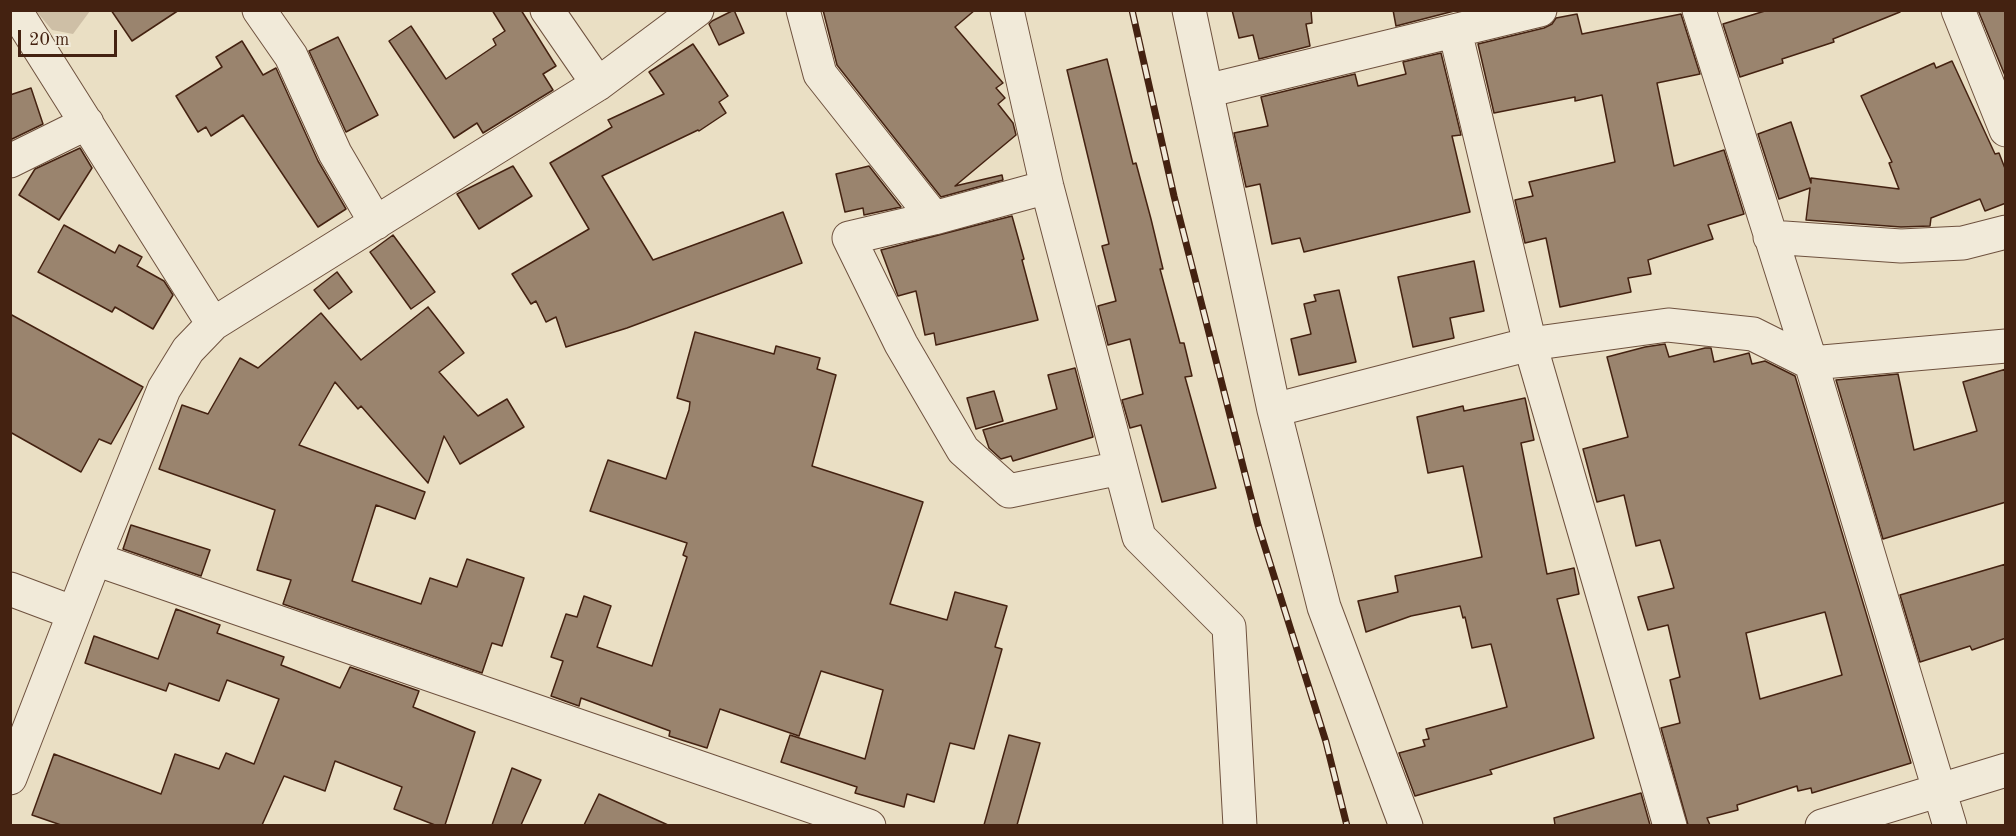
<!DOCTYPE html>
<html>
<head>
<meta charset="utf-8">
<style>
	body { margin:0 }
	#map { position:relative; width:2016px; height:836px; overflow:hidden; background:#eadfc4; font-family:"Old Standard TT",serif }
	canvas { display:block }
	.frame { position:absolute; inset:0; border:12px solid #421; pointer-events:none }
	.scale { position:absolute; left:18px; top:30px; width:99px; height:27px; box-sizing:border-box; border:3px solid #421; border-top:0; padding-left:8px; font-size:18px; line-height:21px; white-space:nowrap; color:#421; -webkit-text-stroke:4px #f1ead9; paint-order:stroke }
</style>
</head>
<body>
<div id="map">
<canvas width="2016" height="836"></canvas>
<div class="frame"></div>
<div class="scale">20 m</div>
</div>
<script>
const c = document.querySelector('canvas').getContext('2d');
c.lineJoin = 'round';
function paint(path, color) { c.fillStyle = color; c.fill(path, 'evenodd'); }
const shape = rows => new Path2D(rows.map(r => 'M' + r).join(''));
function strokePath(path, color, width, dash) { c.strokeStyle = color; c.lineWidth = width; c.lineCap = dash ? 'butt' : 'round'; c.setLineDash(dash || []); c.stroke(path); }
paint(shape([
	[36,11,90,11,73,34,52,30]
]), '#cebfa6');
const building = shape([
	[111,10,179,10,132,41,111,10],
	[492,10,521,10,556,66,543,74,553,90,483,133,477,123,454,138,389,41,411,26,446,79,496,45,493,39,505,31,492,10],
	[734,10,744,33,719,45,709,24,712,21,734,10],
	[823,10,975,10,955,27,1003,83,996,88,1005,98,998,104,1013,123,1016,135,955,186,1002,175,1003,180,941,197,837,65,823,10],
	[1232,10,1311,10,1312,23,1306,24,1310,46,1259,59,1253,35,1239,38,1232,10],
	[1393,10,1458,10,1396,26,1393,10],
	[1768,10,1899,10,1900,12,1833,39,1834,42,1782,59,1783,63,1740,77,1723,24,1768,10],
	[1978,10,2006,10,2006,78,1978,10],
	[1577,14,1582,34,1681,14,1700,74,1657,83,1674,166,1724,150,1744,214,1708,225,1713,239,1648,260,1651,274,1628,278,1631,292,1560,307,1546,238,1525,243,1515,200,1533,196,1529,182,1615,162,1602,95,1575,101,1575,97,1494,113,1478,44,1544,28,1552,24,1556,18,1577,14],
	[338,37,378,115,346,132,309,51,338,37],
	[242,41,263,75,276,68,318,161,346,209,318,227,243,115,211,136,206,127,198,132,176,96,222,67,216,57,242,41],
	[693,44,728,96,719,102,726,113,699,131,698,130,602,176,653,260,783,212,802,263,627,328,566,347,556,317,546,322,536,301,531,304,512,274,589,229,550,163,612,127,608,120,664,94,649,72,693,44],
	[1441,53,1461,135,1452,136,1470,212,1304,252,1300,238,1272,244,1260,184,1246,187,1234,133,1268,126,1261,97,1355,74,1358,86,1406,74,1403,62,1441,53],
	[1107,59,1133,164,1136,163,1151,219,1163,269,1160,269,1180,343,1184,343,1192,376,1185,377,1216,488,1162,502,1141,425,1130,428,1122,400,1143,394,1130,339,1108,345,1098,306,1116,301,1102,246,1109,244,1067,70,1107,59],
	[1952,61,1995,154,1999,153,2006,171,2006,203,1985,211,1980,199,1931,218,1930,226,1901,227,1806,220,1810,188,1779,199,1758,134,1791,122,1811,183,1811,178,1899,189,1889,163,1892,162,1861,96,1934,63,1936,68,1952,61],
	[31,88,43,124,10,140,10,95,31,88],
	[80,148,92,168,59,220,19,195,35,169,80,148],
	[513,166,532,196,479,229,457,194,513,166],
	[869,166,901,207,864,215,863,208,845,212,836,174,869,166],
	[1012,216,1024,259,1022,260,1038,320,936,345,934,333,925,335,916,291,898,296,881,250,1012,216],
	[64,225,115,253,119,245,142,257,137,266,164,281,173,295,153,329,115,307,112,312,38,272,64,225],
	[393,235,435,292,411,309,370,252,393,235],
	[1474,261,1484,311,1450,318,1454,338,1413,347,1398,277,1474,261],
	[337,272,352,292,329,309,314,290,337,272],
	[1339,290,1356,362,1299,375,1291,339,1311,334,1304,304,1316,301,1314,295,1339,290],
	[428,307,464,353,439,372,478,416,507,399,524,427,460,464,444,436,428,483,361,406,358,409,335,382,299,445,425,492,415,519,376,505,352,581,421,604,430,578,457,587,467,559,524,578,502,646,492,643,482,673,283,604,291,580,257,570,275,510,159,469,182,405,208,414,240,358,258,368,321,313,361,360,428,307],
	[10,314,143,387,111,444,99,439,81,472,10,432,10,314],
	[695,332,774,354,776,346,820,358,817,369,836,375,812,466,923,502,890,604,947,620,955,592,1007,606,995,647,1002,649,974,749,950,743,934,802,907,794,904,807,855,793,857,787,781,762,790,735,865,759,883,690,821,671,799,736,720,709,707,748,669,736,670,731,581,698,579,706,551,696,563,661,551,657,566,614,577,617,584,596,611,606,597,647,652,666,687,557,683,555,687,543,590,511,608,460,666,479,689,410,690,402,677,398,695,332],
	[1665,344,1669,357,1705,348,1711,348,1714,362,1749,353,1752,364,1765,361,1795,376,1911,763,1812,793,1811,788,1798,791,1797,786,1737,805,1738,810,1707,818,1710,825,1688,825,1661,728,1680,723,1670,680,1680,677,1668,625,1648,630,1638,597,1674,588,1660,540,1636,546,1624,495,1597,502,1583,449,1628,437,1607,357,1645,347,1665,344],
	[1825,612,1842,675,1760,699,1746,633,1825,612],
	[1075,368,1093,437,1013,461,1011,456,1001,459,989,448,983,430,1057,409,1048,375,1075,368],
	[2006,369,2006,502,1883,539,1836,380,1898,374,1914,450,1977,431,1963,382,2006,369],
	[994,391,1003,421,976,429,967,398,994,391],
	[1525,398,1534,440,1521,443,1547,574,1574,568,1579,594,1557,599,1594,738,1490,770,1492,774,1415,796,1399,753,1425,746,1423,740,1429,739,1426,729,1507,707,1491,644,1472,648,1465,617,1463,618,1460,606,1411,616,1366,632,1358,601,1398,592,1395,576,1482,557,1463,466,1428,473,1417,417,1463,406,1464,411,1525,398],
	[131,525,210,550,201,576,123,549,131,525],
	[2006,564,2006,638,1972,650,1970,646,1920,662,1900,595,2006,564],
	[176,609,220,625,217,633,284,657,281,665,340,688,350,667,419,691,413,707,475,732,445,825,435,825,394,809,402,787,335,761,325,791,284,776,262,825,61,825,32,815,54,754,161,794,175,754,219,769,226,753,254,764,279,699,227,680,219,701,169,683,166,691,85,663,94,636,158,659,176,609],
	[1009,735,1040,743,1017,825,984,825,1009,735],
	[512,768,541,780,521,825,492,825,512,768],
	[1641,793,1650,825,1555,825,1554,818,1641,793],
	[599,794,668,825,584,825,599,794]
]);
paint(building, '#9a846e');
strokePath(building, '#421', 1.5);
const minor = shape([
	[15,10,213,324],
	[259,10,291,56,335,153,376,223],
	[547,10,598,84],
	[803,10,820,74,934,218],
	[1007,10,1047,187,1139,537,1229,627,1240,826],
	[1189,10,1274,410,1324,607,1406,826],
	[1699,10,1811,363,1950,826],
	[1958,10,2006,130],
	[1455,31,1530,344,1670,826],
	[1206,91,1540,10],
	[10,161,87,123],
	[1047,187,934,218,849,238,901,344,963,450,1009,491,1120,468],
	[1770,237,1901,246,1963,243,2006,232],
	[1274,410,1530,344,1668,325,1753,334,1811,363,2006,346],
	[95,559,869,826],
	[10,589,74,613],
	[10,778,95,559,164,389,188,350,213,324,598,84,697,10],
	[1822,826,2006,770]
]);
strokePath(minor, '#6e513e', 35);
strokePath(minor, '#f1ead9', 33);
const rail = shape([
	[1132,10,1174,196,1258,525,1326,742,1347,826]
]);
strokePath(rail, '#421', 7);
strokePath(rail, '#f1ead9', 4.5, [14]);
</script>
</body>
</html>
